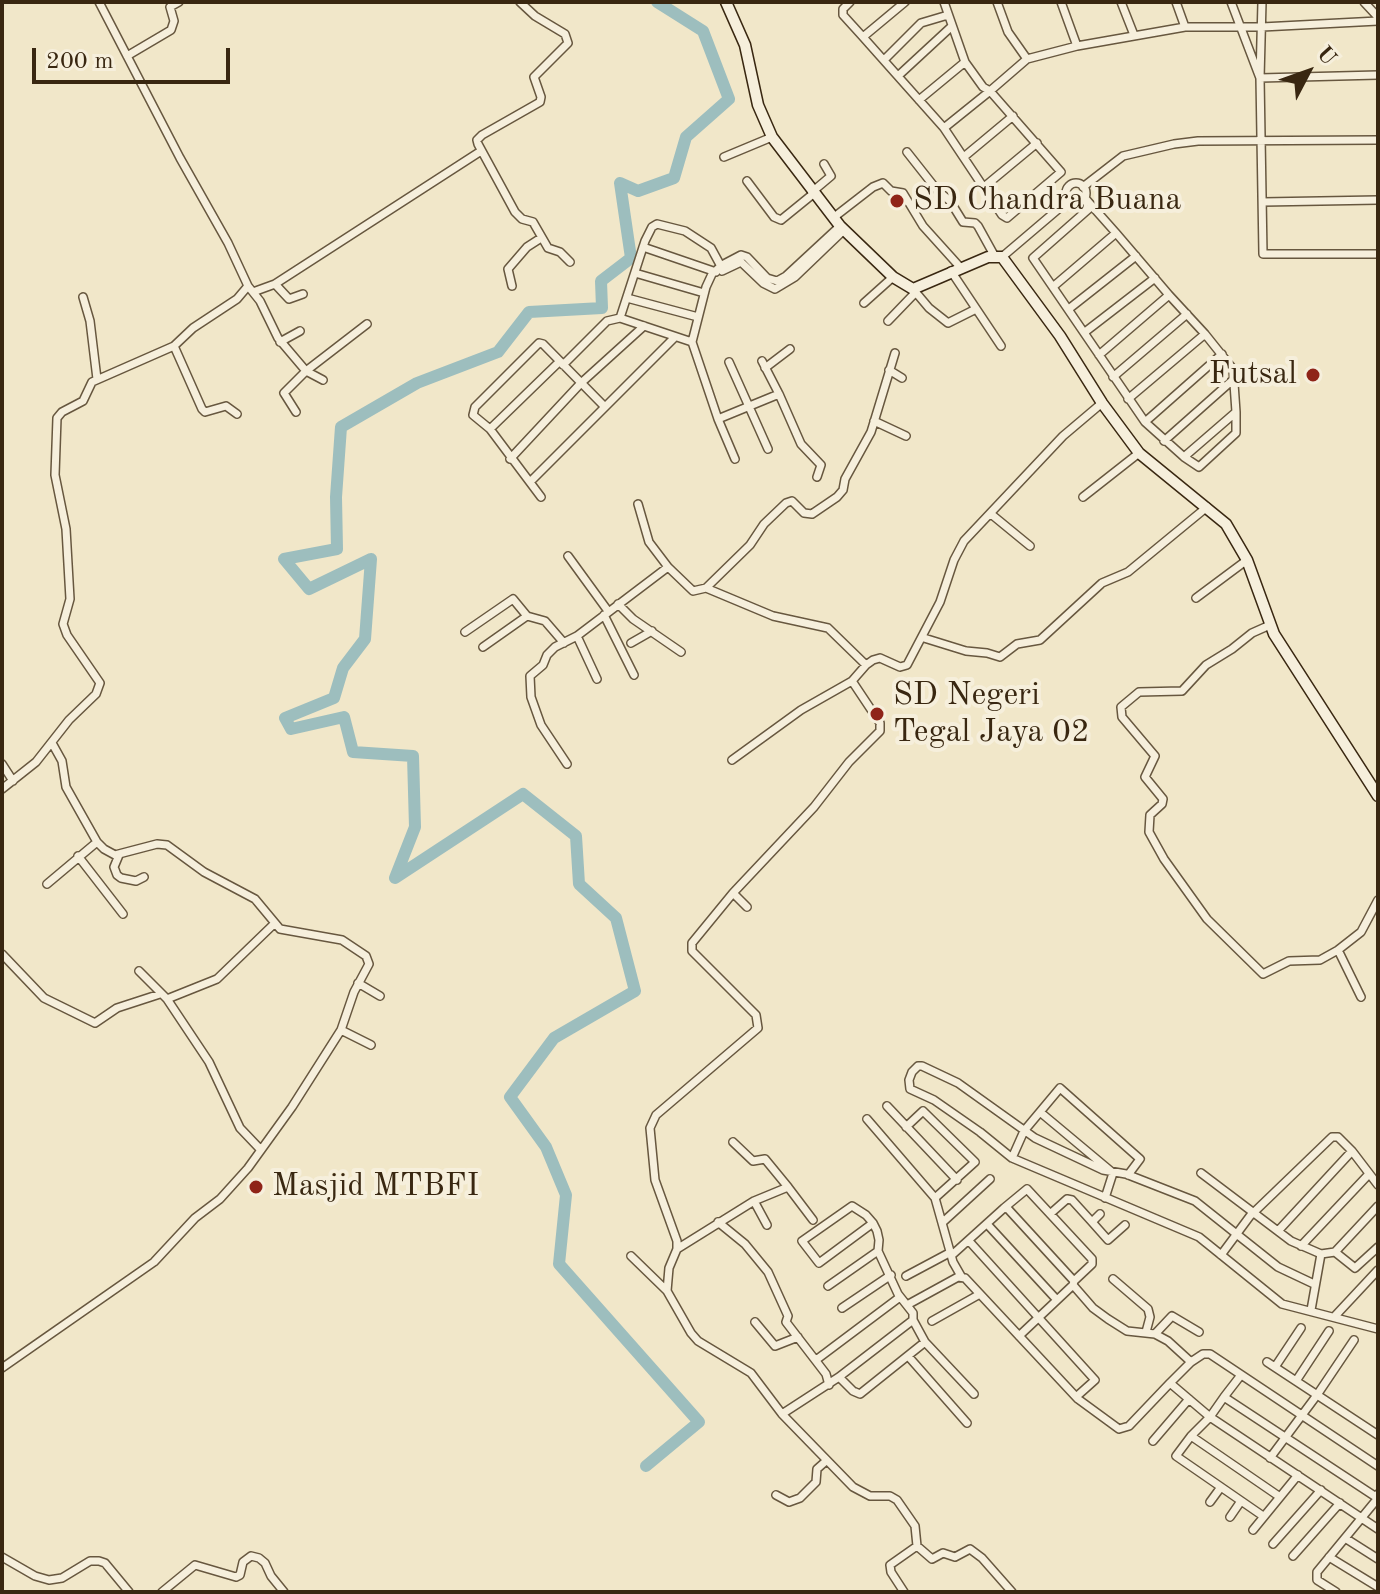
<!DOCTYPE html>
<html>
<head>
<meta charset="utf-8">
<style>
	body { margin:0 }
	#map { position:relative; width:1380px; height:1594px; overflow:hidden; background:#f1e7c9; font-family:"Old Standard TT",serif }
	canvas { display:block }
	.frame { position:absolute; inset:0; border:4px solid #392711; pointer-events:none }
	.north { position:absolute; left:1268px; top:32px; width:80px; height:80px; -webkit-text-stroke:6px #f6efdc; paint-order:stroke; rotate:49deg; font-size:22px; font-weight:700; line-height:32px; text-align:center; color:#392711 }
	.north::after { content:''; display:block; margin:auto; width:28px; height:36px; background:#392711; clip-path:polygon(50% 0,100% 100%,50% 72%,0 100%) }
	.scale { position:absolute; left:32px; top:48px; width:198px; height:36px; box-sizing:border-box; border:4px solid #392711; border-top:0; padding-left:10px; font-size:24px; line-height:28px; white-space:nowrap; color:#392711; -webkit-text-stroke:6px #f6efdc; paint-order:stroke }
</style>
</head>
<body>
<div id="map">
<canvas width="1380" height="1594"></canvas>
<div class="frame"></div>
<div class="north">U</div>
<div class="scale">200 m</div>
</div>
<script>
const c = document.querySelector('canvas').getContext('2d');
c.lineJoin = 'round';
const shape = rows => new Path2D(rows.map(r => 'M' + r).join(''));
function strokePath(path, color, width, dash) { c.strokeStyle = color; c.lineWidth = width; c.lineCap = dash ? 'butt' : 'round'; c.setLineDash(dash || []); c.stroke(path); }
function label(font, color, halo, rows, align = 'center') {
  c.font = font + ' "Old Standard TT",serif'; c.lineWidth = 8; c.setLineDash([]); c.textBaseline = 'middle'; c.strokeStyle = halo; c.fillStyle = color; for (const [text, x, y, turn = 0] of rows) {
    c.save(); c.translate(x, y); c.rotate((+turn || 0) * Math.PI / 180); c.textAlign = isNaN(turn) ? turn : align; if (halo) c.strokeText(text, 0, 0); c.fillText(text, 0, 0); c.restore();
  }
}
strokePath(shape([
	[646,1466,699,1422,559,1264,566,1195,546,1147,510,1097,554,1038,635,991,616,918,579,884,576,836,523,794,395,878,415,827,413,756,353,752,344,717,291,729,285,718,334,698,343,668,365,639,371,559,309,589,284,559,337,549,336,497,341,427,417,383,498,352,529,312,602,308,601,281,631,258,620,183,638,191,674,178,686,137,729,99,703,31,657,2]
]), '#9dbebe', 12);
const street = shape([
	[99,2,180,158,228,243,248,286,260,301,278,338,306,371,284,393,296,412],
	[520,2,535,16,565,34,568,43,534,77,541,97,540,102,482,135,477,140,478,144,515,212,522,219,533,222,548,248,560,252,570,262],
	[850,2,843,9,843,15,863,37,905,2],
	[944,2,965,62,983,87,990,91,1061,172,1007,218,1002,215,944,128,990,91,1027,59,1077,46,1185,27,1262,27,1378,21],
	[997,2,1008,32,1027,59],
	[1061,2,1077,46],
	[1121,2,1134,35],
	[1176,2,1185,27],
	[1231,2,1260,78,1378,75],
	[1262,2,1260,78,1263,254,1378,254],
	[1364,2,1378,17],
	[863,37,944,128],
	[127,56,171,30,174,21,170,7,179,2],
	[884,60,921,23,948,15],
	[898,76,951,27],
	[919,100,965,62],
	[907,152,937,190,950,201,963,222,975,223,978,226,994,255],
	[965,156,1013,116],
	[724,157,772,137],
	[747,181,774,217,781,220,813,194],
	'1066 193a10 10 0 1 1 20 0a10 10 0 1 1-20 0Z',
	[984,187,1037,143],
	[1083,187,1123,156,1174,144,1198,141,1378,140],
	[812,192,831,176,824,164],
	[1085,198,1092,206,1116,233,1169,295,1205,334,1233,369,1236,412,1184,457,1145,422,1033,258,1092,206],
	[1263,202,1378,200],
	[833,218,873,187,883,183,891,191,903,193,923,226,960,267],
	[643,247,716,272],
	[1002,257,1069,200],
	[722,271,741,262,763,283,775,289,795,277,844,230],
	[951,271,1001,346],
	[635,273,704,293],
	[275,284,481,151],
	[512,286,508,269,527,247,541,238],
	[1054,286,1116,233],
	[913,289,929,308,948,323,976,309],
	[253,292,275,284,289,299,303,294],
	[83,297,90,321,97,379],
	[627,298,698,317],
	[864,303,893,277],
	[1070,308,1136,256],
	[888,321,915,293],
	[1085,332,1155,278],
	[280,342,300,331],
	[692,342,620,318,645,241,652,227,657,224,685,231,711,248,723,270],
	[174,346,202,409,205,412,226,406,237,414],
	[1099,355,1169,295],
	[762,361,779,394,718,419,692,342,706,287,712,274,722,265,741,255,747,257,767,278,777,281,786,276,840,226],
	[729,362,768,449],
	[563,365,607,321,620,318],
	[765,368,790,349],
	[889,370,902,378],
	[1113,377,1187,314],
	[323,380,306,371,367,324],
	[779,394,801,444,821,465,817,477],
	[1128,399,1205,334],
	[718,419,735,459],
	[874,421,906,436],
	[1145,422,1222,354],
	[490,429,559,362],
	[1164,441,1235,378],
	[1184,457,1199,467,1236,433,1236,412],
	[510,459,581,383,644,326],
	[530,482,675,337],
	[541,497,490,429,473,415,475,407,539,343,543,344,604,406],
	[1083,497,1139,453],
	[638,504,649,542,668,567],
	[991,514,1030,546],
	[568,556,608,611],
	[706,588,750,545,764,524,786,503,792,501,804,513,812,514,837,497,843,490,845,479,871,432,895,353],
	[1196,598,1247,560],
	[618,604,633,619,681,652],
	[604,615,634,675],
	[1270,625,1252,633,1232,649,1206,665,1182,691,1139,692,1121,707,1122,717,1155,756,1145,777,1163,799,1162,804,1150,815,1149,832,1164,859,1207,919,1263,974,1289,961,1320,960,1338,950,1361,932,1378,900],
	[465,632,513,599,527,616,545,621,564,643],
	[577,636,597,679],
	[924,638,966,651,987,653,1000,657,1017,644,1040,640,1102,583,1128,572,1207,507],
	[631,643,652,631],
	[483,647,527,616],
	[866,665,852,681,880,723,880,731,849,762,814,807,733,893,692,943,692,951,756,1015,758,1028,656,1115,650,1128,655,1180,677,1241,677,1249,669,1268,667,1291,691,1333,698,1341,751,1373,782,1414,853,1487,870,1496,890,1496,897,1500,915,1526,917,1546],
	[52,743,62,761,66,787,97,842,104,849,115,855,157,844,167,845,204,872,255,899,280,929,342,940,366,956,369,964,354,992,341,1030],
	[732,760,801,710,852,681],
	[2,764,13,781],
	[567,764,541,725,531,697,530,676,543,665,547,655,555,647,577,636,668,567,693,591,706,588,773,616,828,628,866,665,873,660,880,658,900,667,907,665,940,602,954,560,964,541,1063,436,1102,403],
	[2,789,36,762,69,720,96,694,100,683,67,635,63,624,70,599,66,529,55,475,57,418,62,412,83,401,92,382,174,346,193,328,237,299,248,286],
	[119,855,114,867,117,875,121,878,136,881,144,877],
	[78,856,123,914],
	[47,884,97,842],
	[733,893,747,907],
	[1338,950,1361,997],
	[2,954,44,998,95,1023,117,1008,160,994],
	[139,971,167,999,217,979,275,923],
	[358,983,380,996],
	[167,999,209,1062,240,1128,260,1149],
	[887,1106,957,1180],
	[1040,1112,1113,1173,1105,1198],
	[867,1119,935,1198,953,1262,961,1276],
	[906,1127,923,1111,975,1162,935,1198],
	[1012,1158,1024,1131,1060,1088,1140,1159,1128,1175],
	[1201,1173,1291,1241,1321,1254,1335,1252,1378,1206],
	[788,1187,813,1220],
	[754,1201,767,1225],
	[1004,1208,1027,1189,1092,1259,1092,1264,1074,1281,1073,1285,1093,1308,1108,1319,1127,1331,1155,1334,1168,1341,1191,1362,1203,1354,1210,1354,1378,1466],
	[1050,1214,1067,1199,1072,1200,1092,1222,1100,1214],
	[718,1222,745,1244,768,1272,788,1316,786,1322,826,1374,829,1385],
	[943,1222,990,1179],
	[1092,1222,1108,1240,1125,1225],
	[873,1223,819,1263,802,1241,852,1206,866,1215,873,1223,877,1231,879,1240,878,1251,898,1294,913,1313,913,1320,925,1342,974,1394],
	[987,1224,1057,1300],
	[1278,1231,1352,1151],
	[969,1241,1095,1380,1076,1397],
	[1301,1246,1369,1174],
	[677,1249,754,1201,788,1187,765,1159,753,1161,733,1142],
	[1335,1252,1355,1268,1378,1247],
	[952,1255,1004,1208,1008,1209,1074,1281],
	[1221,1255,1250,1216,1332,1137,1338,1137,1352,1151,1378,1185],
	[631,1256,667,1291],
	[906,1276,951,1252],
	[1113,1279,1148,1309,1150,1317,1146,1332],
	[1314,1284,1278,1267,1195,1201,1126,1174,1103,1170,1035,1138,958,1083,922,1066,918,1066,912,1072,909,1080,910,1089,934,1100,980,1132,1012,1158,1199,1237,1282,1304,1378,1329],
	[828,1286,878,1251],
	[907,1305,958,1277,965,1278,1078,1399,1119,1429,1129,1426,1170,1383,1210,1417,1191,1436,1176,1456,1263,1516],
	[842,1308,891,1275],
	[1311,1310,1321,1254],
	[1335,1316,1378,1270],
	[932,1321,980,1294],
	[755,1322,775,1346,798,1337],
	[1155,1334,1172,1316,1199,1332],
	[1019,1336,1073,1285],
	[908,1356,967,1423],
	[816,1360,900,1297],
	[1267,1362,1378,1435],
	[1275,1367,1301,1328],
	[2,1368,154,1262,195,1218,220,1199,248,1168,292,1107,341,1030,371,1045],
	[839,1377,853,1391,860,1394,925,1342],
	[1296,1381,1329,1331],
	[1170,1383,1191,1362],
	[1224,1397,1241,1375],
	[782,1414,839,1377,913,1320],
	[1191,1436,1280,1497],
	[1153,1441,1189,1399],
	[1270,1458,1317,1395,1354,1340],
	[1378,1494,1376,1497,1224,1397,1210,1417,1378,1529],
	[776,1495,789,1502,800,1498,816,1482,817,1469,826,1461],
	[1210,1502,1221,1487],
	[1230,1517,1241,1501],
	[1253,1530,1298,1475],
	[1345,1538,1378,1559],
	[1273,1544,1321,1490],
	[917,1546,932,1559,943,1553,955,1557,970,1549,982,1558,1012,1592],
	[1293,1556,1340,1503],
	[2,1557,35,1576,49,1580,62,1578,90,1561,99,1561,105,1563,129,1592],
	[1329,1557,1378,1587],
	[162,1592,195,1565,236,1577,240,1575,243,1562,251,1556,259,1558,265,1563,271,1576,284,1592],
	[904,1592,891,1572,890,1565,917,1546],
	[1336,1592,1317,1580,1317,1572,1378,1498]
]);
const secondary = shape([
	[726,2,745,45,758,105,772,137,840,226,893,277,913,289,988,257,1002,257,1060,336,1102,403,1139,453,1226,524,1247,560,1274,634,1378,796]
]);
strokePath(street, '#67573f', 10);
strokePath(secondary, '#392711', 13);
strokePath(street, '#f6efdc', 7);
strokePath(secondary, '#f6efdc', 10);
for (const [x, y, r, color] of [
	[897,201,8,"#8f2418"],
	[1313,375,8,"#8f2418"],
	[877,714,8,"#8f2418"],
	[256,1187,8,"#8f2418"]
]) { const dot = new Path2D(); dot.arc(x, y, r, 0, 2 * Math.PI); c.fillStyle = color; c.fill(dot); strokePath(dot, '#f6efdc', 3); }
label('32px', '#392711', '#f6efdc', [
	["SD Chandra Buana",913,201],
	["Futsal",1297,375,"right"],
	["SD Negeri",893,696],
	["Tegal Jaya 02",893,733],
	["Masjid MTBFI",272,1187]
], 'left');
</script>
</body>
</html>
